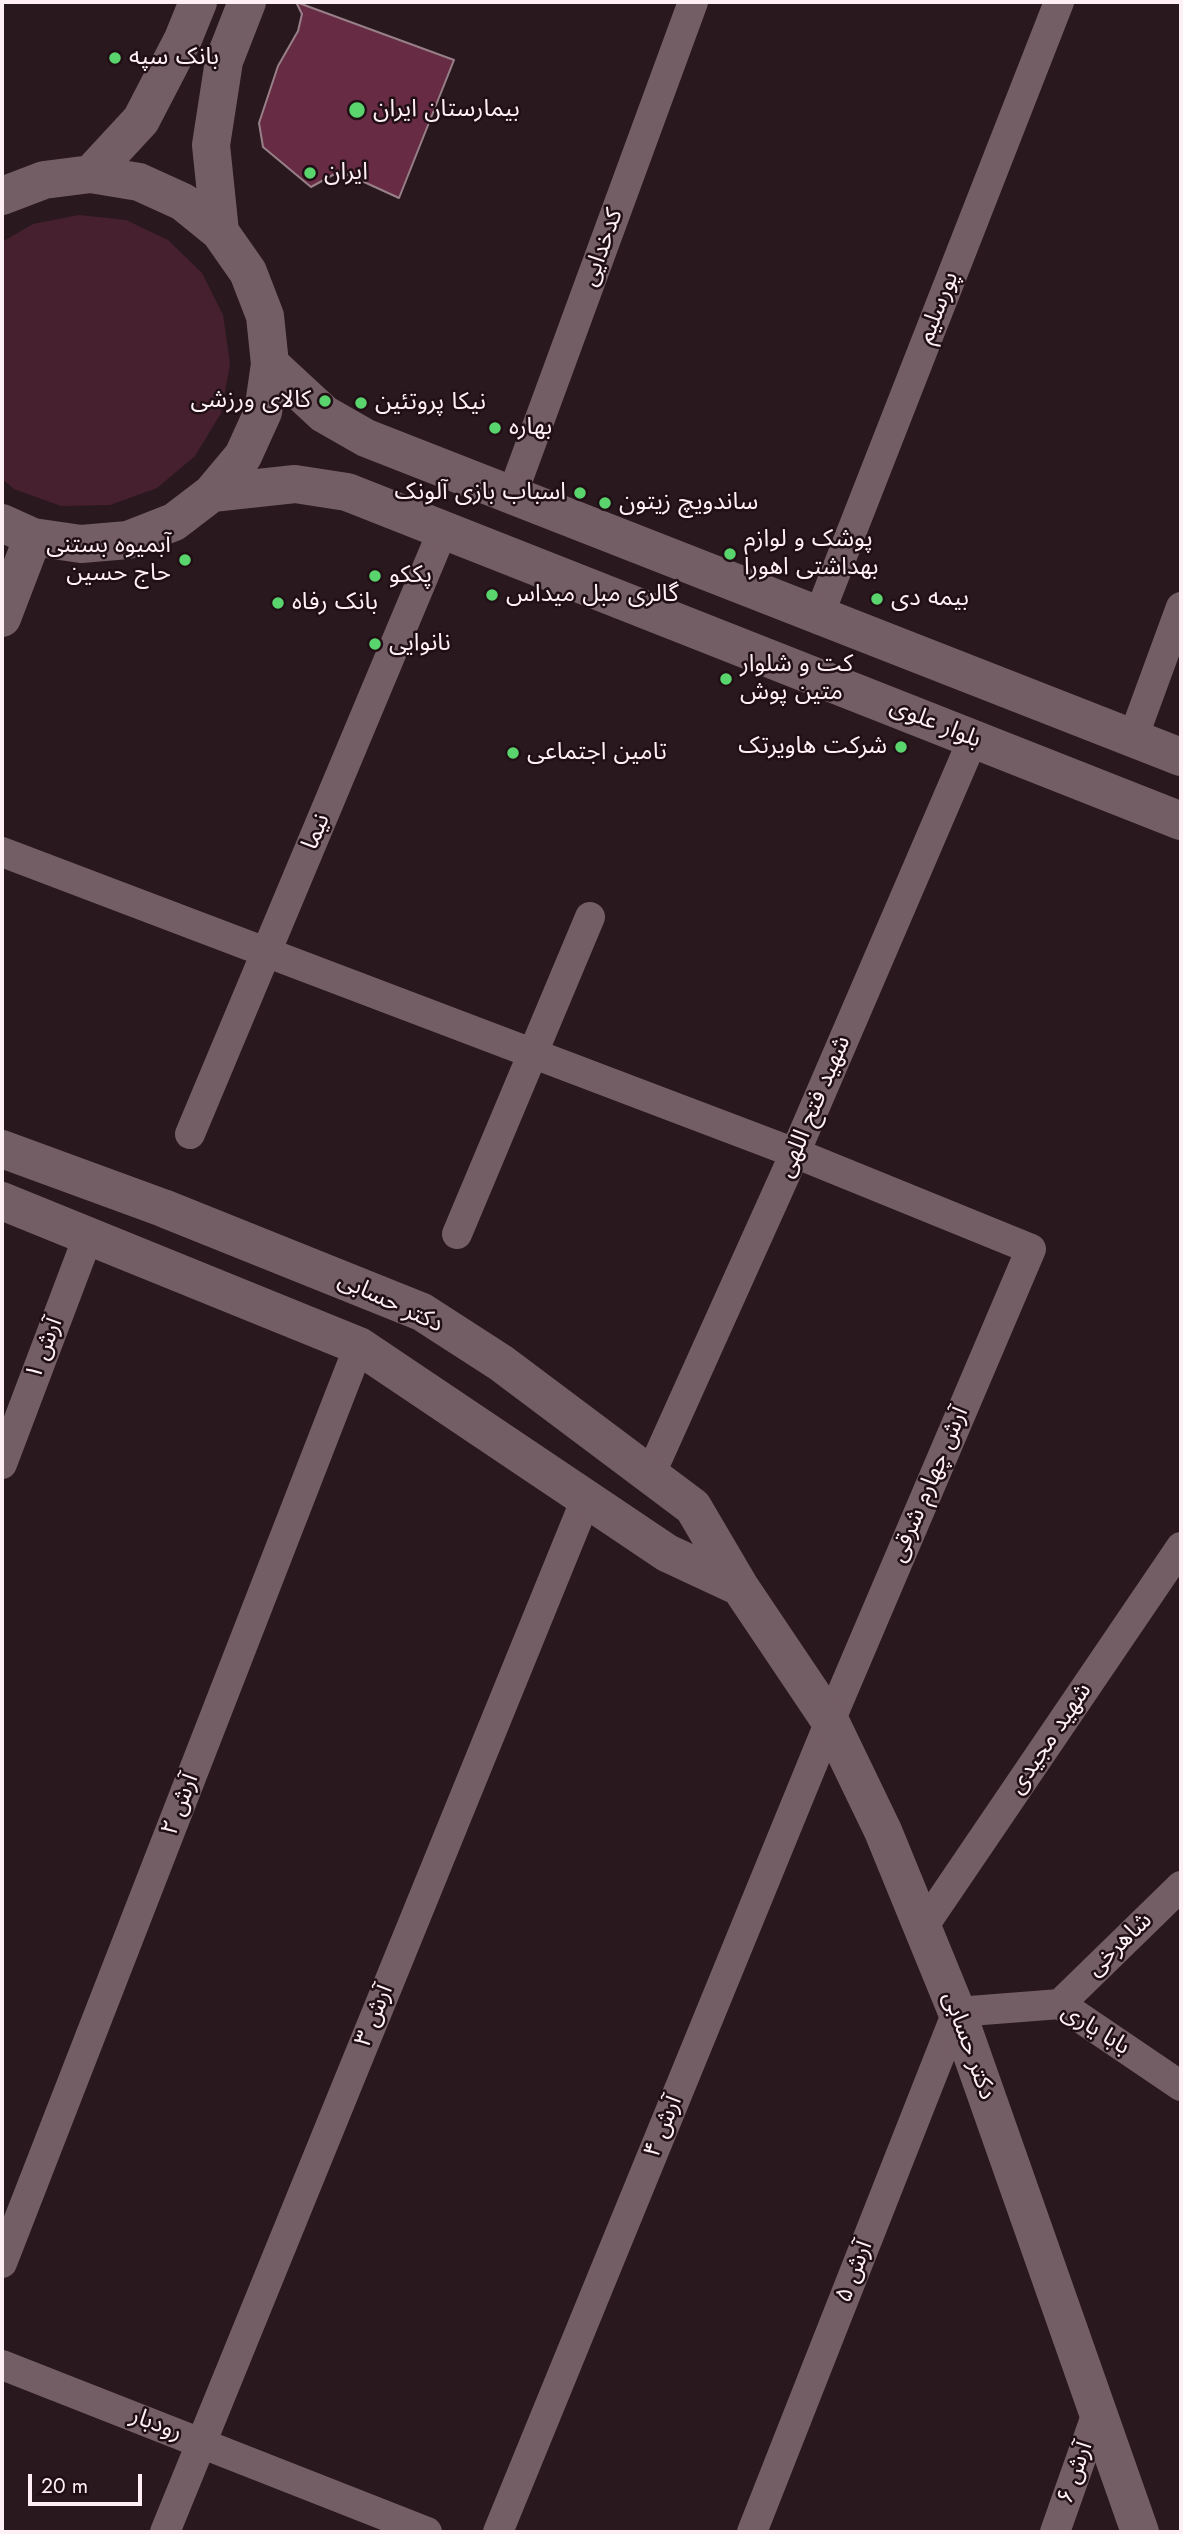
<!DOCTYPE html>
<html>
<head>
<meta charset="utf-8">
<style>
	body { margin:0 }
	#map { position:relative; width:1183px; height:2534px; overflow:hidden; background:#2a181f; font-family:Jost,sans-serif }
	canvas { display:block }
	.frame { position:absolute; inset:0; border:4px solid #fef0f4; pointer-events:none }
	.scale { position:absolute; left:28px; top:2474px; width:114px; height:32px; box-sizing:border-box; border:4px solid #fef0f4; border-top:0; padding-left:9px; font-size:21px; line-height:24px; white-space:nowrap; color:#fef0f4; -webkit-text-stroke:5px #200f15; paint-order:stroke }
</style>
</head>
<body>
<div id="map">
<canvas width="1183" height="2534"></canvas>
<div class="frame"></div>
<div class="scale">20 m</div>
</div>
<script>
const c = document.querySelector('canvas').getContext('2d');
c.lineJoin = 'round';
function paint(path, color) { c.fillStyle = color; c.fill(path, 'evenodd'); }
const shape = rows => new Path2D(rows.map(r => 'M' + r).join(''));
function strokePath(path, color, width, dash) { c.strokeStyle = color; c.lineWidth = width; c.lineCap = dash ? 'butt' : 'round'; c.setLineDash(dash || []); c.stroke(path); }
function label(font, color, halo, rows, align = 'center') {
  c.font = font + ' Jost,"Noto Sans Arabic",sans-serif'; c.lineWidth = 5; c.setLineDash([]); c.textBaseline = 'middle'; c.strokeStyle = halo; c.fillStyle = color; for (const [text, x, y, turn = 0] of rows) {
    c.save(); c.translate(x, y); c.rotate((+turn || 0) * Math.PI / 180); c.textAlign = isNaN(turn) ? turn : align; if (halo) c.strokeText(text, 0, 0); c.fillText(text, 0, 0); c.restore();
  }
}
paint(shape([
	[79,215,126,220,168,240,202,273,223,315,230,364,221,413,195,456,157,488,110,505,61,506,14,489,2,479,2,242,33,224]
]), '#46202e');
const building = shape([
	[296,2,454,60,399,198,340,171,311,187,263,147,259,123,278,66,298,31,302,14,296,2]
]);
paint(building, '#672c44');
strokePath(building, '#978087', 2);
strokePath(shape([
	[512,495,693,2],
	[819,615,1059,2],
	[1133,738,1181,607],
	[2,852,795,1153,1031,1249,830,1721,498,2532],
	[190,1134,443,530],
	[457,1234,590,917],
	[2,1464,89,1234],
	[651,1473,795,1153,973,739],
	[921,1930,1181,1547],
	[1060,2004,1181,1886],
	[2,2263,359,1346],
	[2,2365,427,2532],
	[165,2532,586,1499],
	[752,2532,957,2012,1060,2004,1181,2086],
	[1055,2532,1097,2413]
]), '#745e65', 30);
strokePath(shape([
	[2,1149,163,1208,422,1312,501,1363,693,1507,740,1587,830,1721,883,1831,957,2012,1140,2532],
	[2,1201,359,1346,667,1553,740,1587]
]), '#745e65', 38);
strokePath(shape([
	[91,174,141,120,183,39,198,2],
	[2,196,44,180,91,174,139,182,183,202,220,232,248,272,265,316,270,364,263,412,243,456,212,493,174,522,128,540,81,544,33,537,2,523],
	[220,232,211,145,224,61,247,2],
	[270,364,324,414,366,438,1181,757],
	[212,493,295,484,347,492,1181,821],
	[2,618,33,537]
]), '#745e65', 38);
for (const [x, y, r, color] of [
	[115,58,7,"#5ad56e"],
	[357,110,9,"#5ad56e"],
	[310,173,7,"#5ad56e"],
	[325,401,7,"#5ad56e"],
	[361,403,7,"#5ad56e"],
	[495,428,7,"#5ad56e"],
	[580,493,7,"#5ad56e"],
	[605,503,7,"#5ad56e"],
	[730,554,7,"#5ad56e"],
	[185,560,7,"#5ad56e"],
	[375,576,7,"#5ad56e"],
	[492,595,7,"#5ad56e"],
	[877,599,7,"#5ad56e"],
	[278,603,7,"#5ad56e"],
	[375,644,7,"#5ad56e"],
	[726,679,7,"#5ad56e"],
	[901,747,7,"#5ad56e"],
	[513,753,7,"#5ad56e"]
]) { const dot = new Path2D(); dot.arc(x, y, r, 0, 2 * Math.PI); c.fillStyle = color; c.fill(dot); strokePath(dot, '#200f15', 2.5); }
label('24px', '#fef0f4', '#200f15', [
	["بانک سپه",129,58],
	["بیمارستان ایران",373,110],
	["ایران",324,173],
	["کالای ورزشی",311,401,"right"],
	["نیکا پروتئین",375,403],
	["بهاره",509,428],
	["اسباب بازی آلونک",566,493,"right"],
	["ساندویچ زیتون",619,503],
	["پوشک و لوازم",744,540],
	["بهداشتی اهورا",744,568],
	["آبمیوه بستنی",171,546,"right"],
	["حاج حسین",171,574,"right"],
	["پککو",389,576],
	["گالری مبل میداس",506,595],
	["بیمه دی",891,599],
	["بانک رفاه",292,603],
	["نانوایی",389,644],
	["کت و شلوار",740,665],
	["متین پوش",740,693],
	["شرکت هاویرتک",887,747,"right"],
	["تامین اجتماعی",527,753]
], 'left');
label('24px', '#fef0f4', '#200f15', [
	["کدخدایی",603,248,-70],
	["پورسلیم",939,308,-69],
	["بلوار علوی",935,724,22],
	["نیما",317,832,-67],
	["شهید فتح اللهی",815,1107,-67],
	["دکتر حسابی",390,1303,25],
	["آرش ۱",45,1349,-69],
	["آرش چهارم شرقی",930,1485,-67],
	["شهید مجیدی",1051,1739,-56],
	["آرش ۲",181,1805,-69],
	["شاهرخی",1120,1945,-44],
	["آرش ۳",375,2016,-68],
	["بابا یاری",1095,2030,32],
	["دکتر حسابی",968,2046,70],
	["آرش ۴",664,2127,-68],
	["آرش ۵",855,2272,-69],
	["رودبار",156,2425,21],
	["آرش ۶",1076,2473,-71]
]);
</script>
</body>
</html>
